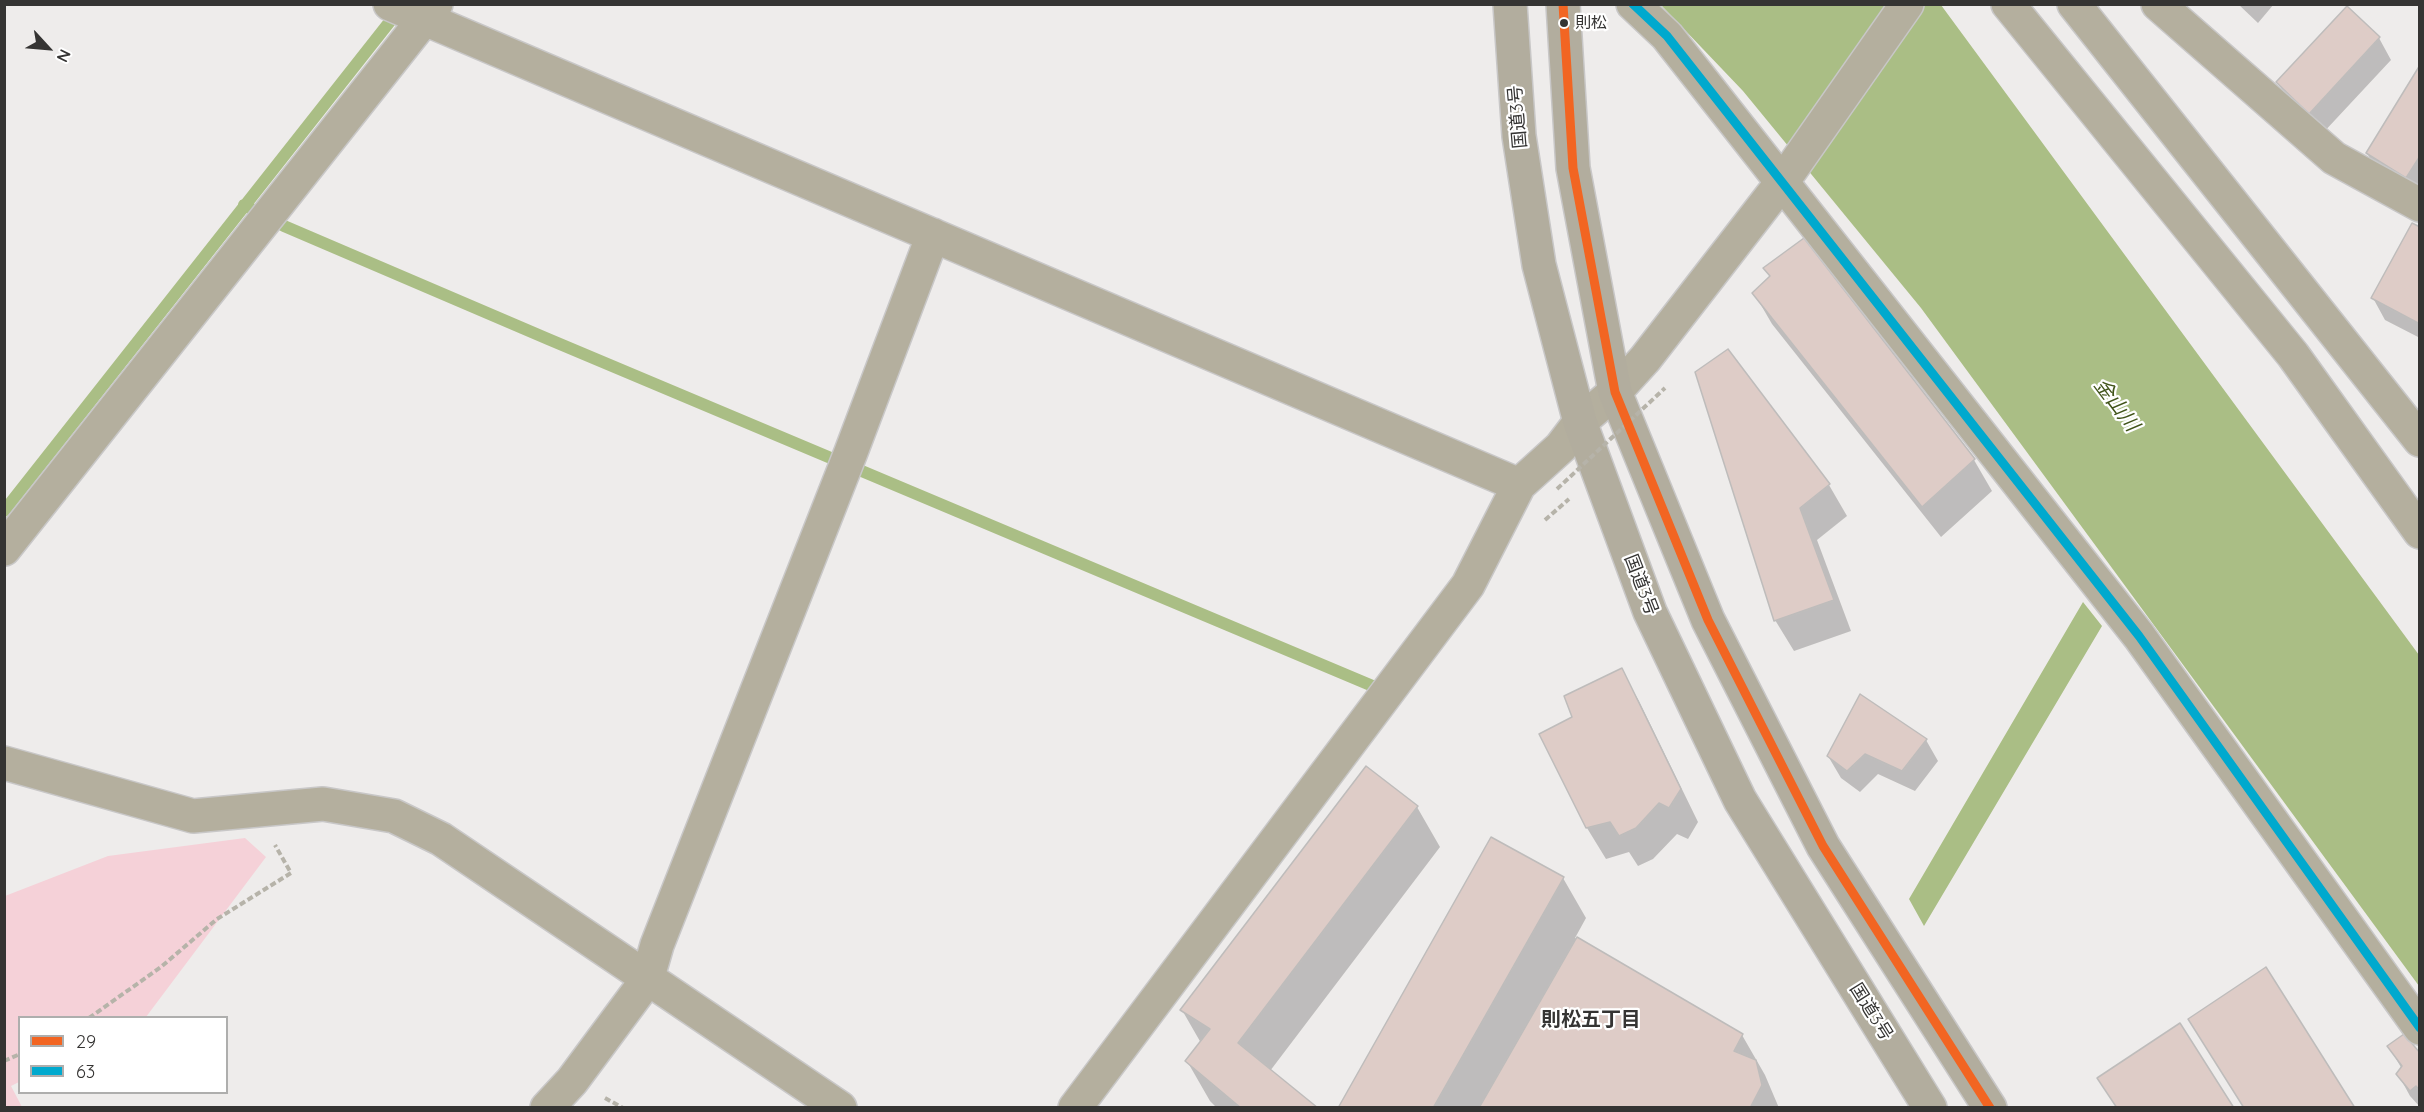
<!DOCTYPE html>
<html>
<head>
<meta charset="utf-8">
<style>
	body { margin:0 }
	#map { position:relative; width:2424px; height:1112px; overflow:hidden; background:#eeeceb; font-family:Quicksand,sans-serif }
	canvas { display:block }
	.frame { position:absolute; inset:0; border:6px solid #353433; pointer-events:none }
	.legend { position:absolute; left:18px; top:1016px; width:210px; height:78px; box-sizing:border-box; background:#fff; border:2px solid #aeaead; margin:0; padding:8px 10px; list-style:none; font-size:18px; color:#353433 }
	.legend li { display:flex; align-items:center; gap:12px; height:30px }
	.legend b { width:30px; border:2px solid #aeaead }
	.north { position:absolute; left:18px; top:18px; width:60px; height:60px; -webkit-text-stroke:4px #fff; paint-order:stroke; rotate:116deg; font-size:16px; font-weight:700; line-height:24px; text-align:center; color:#353433 }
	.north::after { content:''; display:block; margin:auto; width:21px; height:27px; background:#353433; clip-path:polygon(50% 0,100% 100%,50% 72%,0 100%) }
</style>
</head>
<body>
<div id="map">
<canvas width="2424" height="1112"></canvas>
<div class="frame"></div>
<ul class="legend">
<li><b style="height:8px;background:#f26522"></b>29</li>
<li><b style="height:8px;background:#00a9ce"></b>63</li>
</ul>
<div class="north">N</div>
</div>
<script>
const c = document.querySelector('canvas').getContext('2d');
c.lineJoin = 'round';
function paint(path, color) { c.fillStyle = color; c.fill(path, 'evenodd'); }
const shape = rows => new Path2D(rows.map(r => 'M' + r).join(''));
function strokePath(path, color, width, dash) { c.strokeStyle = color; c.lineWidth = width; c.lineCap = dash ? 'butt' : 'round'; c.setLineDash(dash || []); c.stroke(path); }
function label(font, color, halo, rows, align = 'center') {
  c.font = font + ' Quicksand,"Noto Sans JP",sans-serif'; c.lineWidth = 4.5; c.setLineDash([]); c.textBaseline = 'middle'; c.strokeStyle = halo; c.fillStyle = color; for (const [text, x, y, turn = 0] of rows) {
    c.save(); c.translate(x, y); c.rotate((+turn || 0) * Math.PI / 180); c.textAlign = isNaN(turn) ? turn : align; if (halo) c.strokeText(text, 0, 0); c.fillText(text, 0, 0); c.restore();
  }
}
paint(shape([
	[245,838,266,857,146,1017,20,1018,19,1082,11,1086,22,1107,5,1107,5,896,108,856]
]), '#f5d1d8');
paint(shape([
	[1661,5,1941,5,2419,655,2419,986,1921,308,1743,91],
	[2083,602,2102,626,1924,926,1909,899]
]), '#aabe85');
paint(shape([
	[2238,4,2274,4,2258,23],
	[2347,9,2379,38,2391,60,2322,134,2290,104,2278,82],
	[2420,68,2420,205,2385,184,2367,153],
	[2420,228,2420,338,2385,320,2373,298],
	[1765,268,1974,460,1992,491,1941,537,1772,324,1754,293,1770,277],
	[1728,351,1829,485,1847,516,1817,540,1851,631,1794,651,1775,620],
	[1621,670,1639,701,1698,822,1688,839,1677,834,1653,859,1638,866,1629,852,1606,859,1587,828,1574,718],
	[1926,740,1938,761,1915,791,1878,774,1860,792,1841,778,1828,756],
	[1417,807,1440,847,1270,1071,1315,1108,1217,1108,1210,1101,1187,1061,1201,1043,1182,1010],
	[1563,878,1586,918,1575,938,1742,1035,1765,1075,1779,1108,1340,1108],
	[2389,1047,2420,1056,2420,1107,2410,1096,2398,1074,2402,1069]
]), '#0003');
strokePath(shape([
	[244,205,284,226,548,339,1375,687],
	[4,511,399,10]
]), '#aabe85', 12);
const building = shape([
	[2347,6,2380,37,2309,114,2276,82,2347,6],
	[2420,65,2420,156,2406,178,2366,153,2420,65],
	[2412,223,2420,227,2420,324,2371,298,2412,223],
	[1804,238,1975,459,1922,507,1752,293,1770,276,1763,268,1804,238],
	[1728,349,1830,484,1800,508,1834,600,1774,621,1695,372,1728,349],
	[1622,668,1681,789,1669,808,1659,803,1636,828,1619,836,1610,822,1586,828,1539,734,1572,717,1564,696,1622,668],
	[1860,694,1927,739,1902,771,1865,754,1847,771,1827,756,1860,694],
	[1366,766,1418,806,1238,1043,1318,1108,1241,1108,1185,1061,1210,1029,1180,1010,1366,766],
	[1491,837,1564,877,1433,1108,1338,1108,1491,837],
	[1577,937,1743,1034,1734,1051,1756,1060,1762,1085,1750,1108,1479,1108,1577,937],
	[2266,967,2355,1108,2244,1108,2188,1019,2266,967],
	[2180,1023,2234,1108,2117,1108,2097,1078,2180,1023],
	[2404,1034,2420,1053,2420,1091,2416,1086,2410,1091,2396,1074,2402,1066,2387,1046,2404,1034]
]);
paint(building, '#deccc7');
strokePath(building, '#bebcbb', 1.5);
const minor = shape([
	[390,4,1519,485],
	[1633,4,1667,36,2139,636,2420,1028],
	[2008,4,2293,355,2420,532],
	[2074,4,2420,440],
	[2158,4,2334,158,2420,205],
	[4,549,436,4],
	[4,763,193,816,323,804,394,816,441,839,840,1108],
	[547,1108,572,1081,647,980,657,945,851,452,933,235],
	[1075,1108,1468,585,1519,485,1561,447,1580,422,1615,392,1645,359,1783,181,1907,4]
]);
const highway = shape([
	[1510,4,1519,136,1539,265,1580,422,1650,612,1740,800,1930,1108],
	[1563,4,1573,168,1615,392,1708,620,1823,846,1990,1108]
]);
strokePath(minor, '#c8c7c7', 36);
strokePath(highway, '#c8c7c7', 36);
strokePath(shape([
	[1545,520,1569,499],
	[89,1018,161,967,217,919,291,873,275,845],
	[4,1061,20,1054],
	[605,1098,623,1108]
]), '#b6b3a9', 4, [6, 3]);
strokePath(minor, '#b4af9e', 33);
strokePath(highway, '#b2ad9e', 33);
strokePath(shape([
	[1557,489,1665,388]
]), '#b6b3a9', 4, [6, 3]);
strokePath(shape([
	[1563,4,1573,168,1615,392,1708,620,1823,846,1990,1108]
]), '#f26522', 9);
strokePath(shape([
	[1633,4,1667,36,2139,636,2420,1028]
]), '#00a9ce', 9);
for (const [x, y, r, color] of [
	[1564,23,5,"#353433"]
]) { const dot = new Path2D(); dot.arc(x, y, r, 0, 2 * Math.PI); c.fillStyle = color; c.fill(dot); strokePath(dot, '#fff', 2); }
label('16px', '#353433', '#fff', [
	["則松",1575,23]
], 'left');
label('18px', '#353433', '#fff', [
	["国道3号",1518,117,-95],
	["国道3号",1641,585,69],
	["国道3号",1871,1012,58]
]);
label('italic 20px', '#41541a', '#fff', [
	["金山川",2116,405,53]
]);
label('bold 20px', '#353433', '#fff', [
	["則松五丁目",1591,1020]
]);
</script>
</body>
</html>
